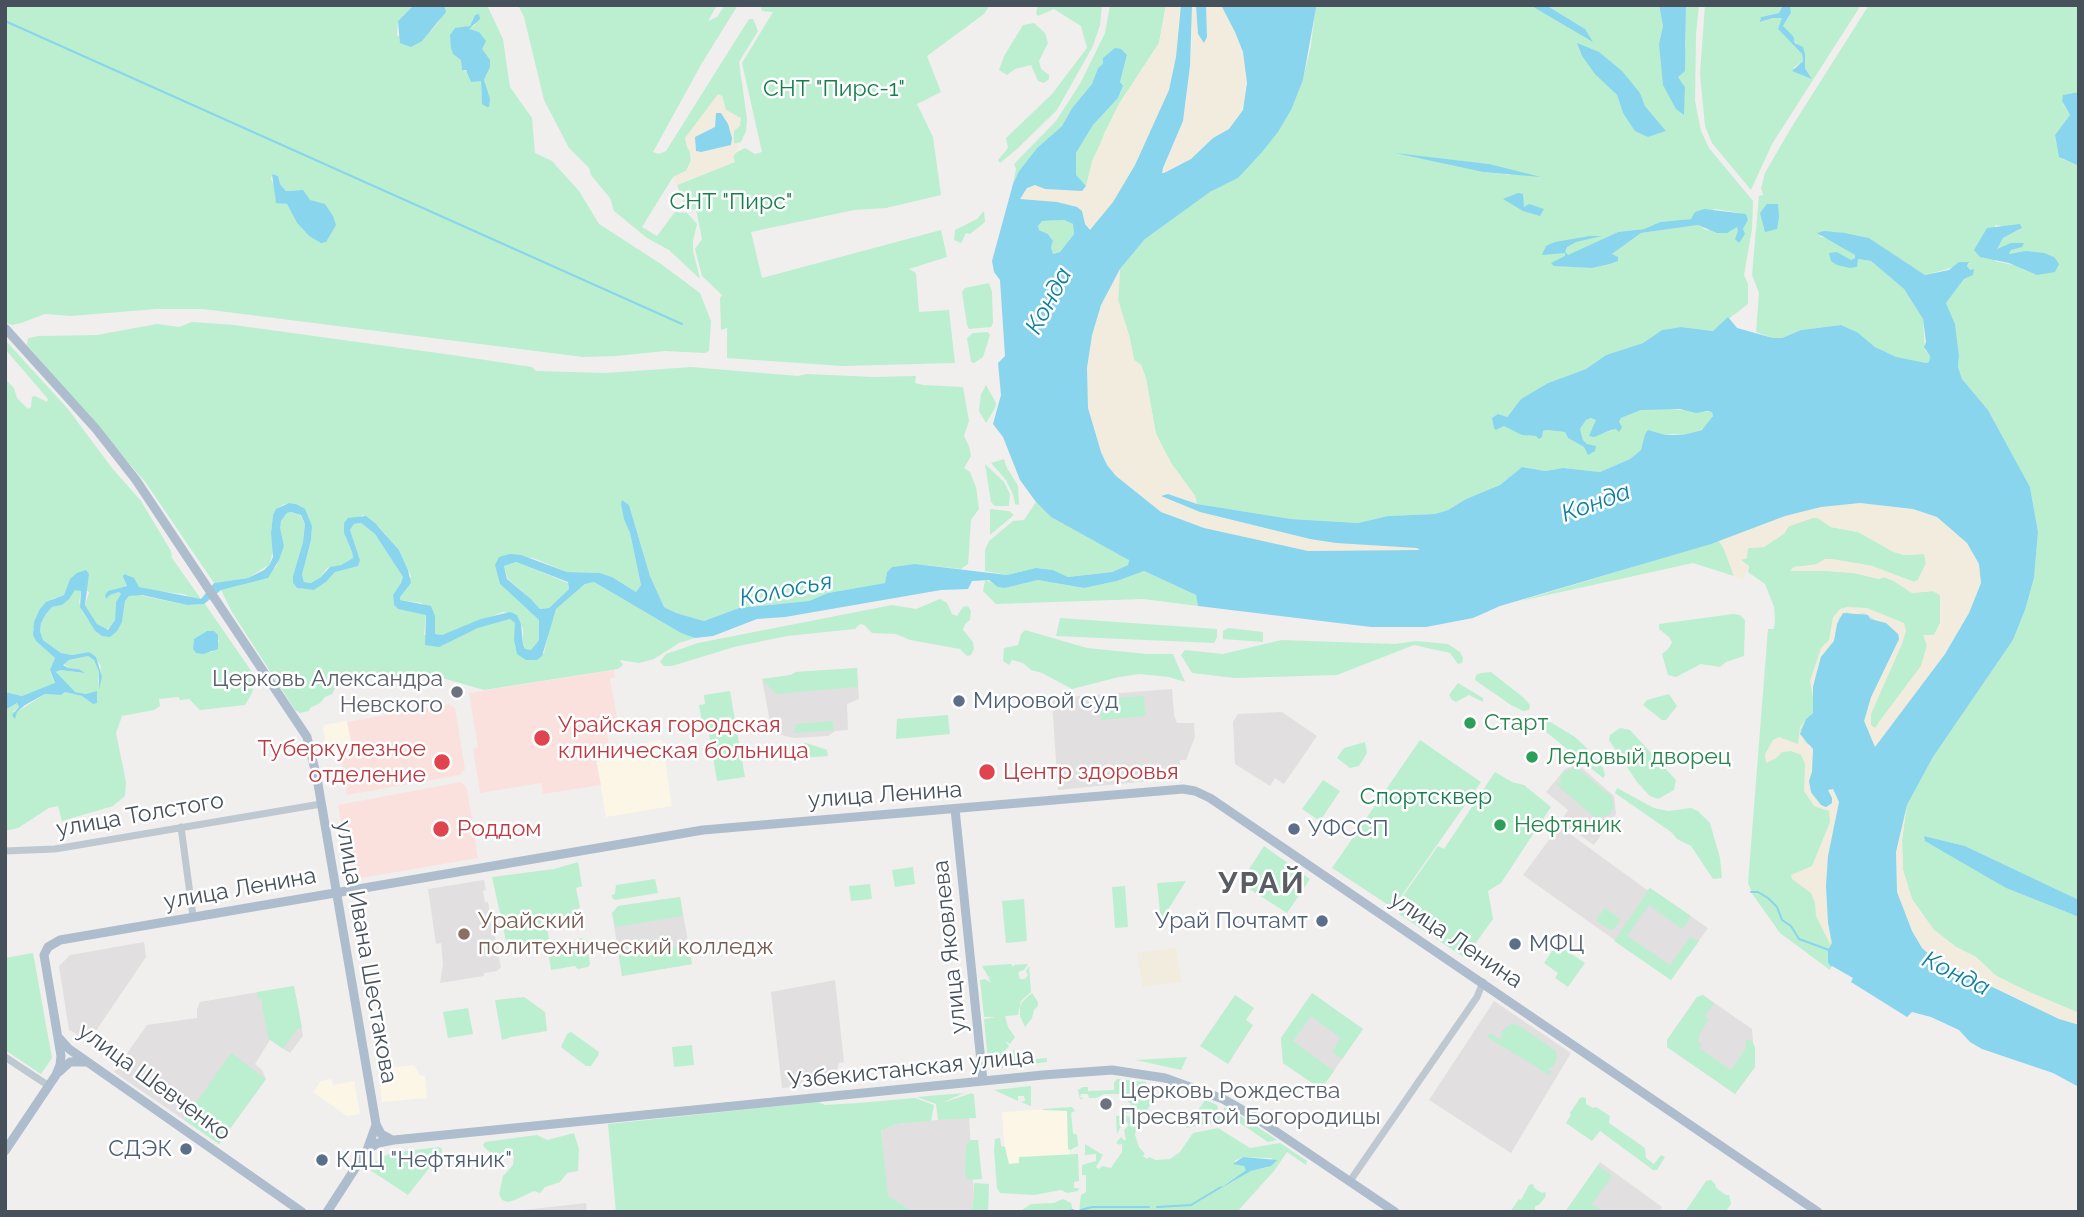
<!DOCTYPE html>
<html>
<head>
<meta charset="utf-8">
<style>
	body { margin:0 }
	#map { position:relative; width:2084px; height:1217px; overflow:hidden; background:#f1eeee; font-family:Raleway,sans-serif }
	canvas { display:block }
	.frame { position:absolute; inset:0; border:7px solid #46515c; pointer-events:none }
</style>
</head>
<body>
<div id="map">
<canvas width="2084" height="1217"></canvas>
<div class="frame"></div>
</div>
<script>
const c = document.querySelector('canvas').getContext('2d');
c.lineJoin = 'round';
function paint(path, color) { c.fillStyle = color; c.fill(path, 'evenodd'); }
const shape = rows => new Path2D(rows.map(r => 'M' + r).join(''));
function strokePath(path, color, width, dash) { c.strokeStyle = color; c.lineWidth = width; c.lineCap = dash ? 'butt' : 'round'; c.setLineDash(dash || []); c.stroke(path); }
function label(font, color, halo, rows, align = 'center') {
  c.font = font + ' Raleway,sans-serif'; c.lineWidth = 5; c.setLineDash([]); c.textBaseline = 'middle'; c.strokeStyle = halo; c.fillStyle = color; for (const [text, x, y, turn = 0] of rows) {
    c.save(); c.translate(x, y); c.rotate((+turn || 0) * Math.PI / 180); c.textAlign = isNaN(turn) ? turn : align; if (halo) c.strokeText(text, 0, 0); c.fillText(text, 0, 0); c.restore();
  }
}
paint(shape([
	[347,721,352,745,350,748,340,750,341,756,328,758,323,728,324,725],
	[662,740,672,806,606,817,596,759,607,750],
	[414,1065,420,1075,425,1076,427,1098,382,1102,379,1069],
	[332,1079,333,1085,354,1081,360,1114,347,1116,313,1092,321,1081],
	[1067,1108,1071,1175,1007,1179,1002,1112]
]), '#fcf6e7');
paint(shape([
	[857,668,859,699,847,704,848,730,835,731,828,736,794,738,772,733,762,679,791,675,796,672],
	[1172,689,1174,715,1177,723,1194,723,1195,737,1186,760,1180,760,1179,778,1058,790,1052,701,1056,698],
	[1282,712,1317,736,1284,784,1275,778,1270,786,1235,764,1233,722,1238,714],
	[1573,766,1581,767,1614,796,1616,814,1594,845,1560,822,1568,810,1546,792,1565,769],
	[1562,828,1647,890,1650,888,1708,928,1671,980,1523,875,1557,829],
	[484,880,486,890,483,891,485,902,488,902,501,967,497,971,484,973,484,976,440,983,443,964,441,943,436,944,428,889],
	[680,897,692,964,622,976,612,913,618,906],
	[144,942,146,957,89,1041,69,1030,59,966,70,955],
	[835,980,844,1062,839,1063,836,1072,837,1083,782,1088,771,992],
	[294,986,303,1036,290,1053,270,1040,255,1064,262,1070,266,1079,219,1144,114,1072,147,1025,197,1018,197,1009,200,1002],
	[1312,993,1363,1029,1321,1089,1283,1063,1281,1038],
	[1703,995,1752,1029,1755,1067,1735,1094,1667,1047,1667,1040,1697,997],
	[1494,1001,1571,1053,1511,1153,1429,1100],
	[969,1117,974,1196,971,1212,913,1212,887,1196,881,1131,896,1124],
	[1600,1162,1662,1207,1659,1212,1565,1212],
	[586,1203,587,1212,506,1212]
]), '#e2dfe0');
paint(shape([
	[614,670,615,677,610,679,617,718,606,729,610,749,596,759,601,785,543,794,541,783,480,793,473,749,478,747,469,693],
	[449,704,455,708,465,769,460,775,347,795,340,750,350,748,352,745,347,722],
	[461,782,467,789,478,858,355,879,351,877,338,805]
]), '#fbe1dd');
paint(shape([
	[5,5,414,5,398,21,397,36,431,31,440,20,444,5,487,5,503,39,510,87,532,118,535,153,552,161,569,180,579,191,599,224,661,264,700,293,711,321,709,351,705,353,665,351,616,356,583,357,203,309,156,309,71,316,45,314,21,323,12,325,5,322],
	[475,15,475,25,468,29,474,32,483,53,487,74,484,80,486,94,482,99,481,81,462,69,461,60,463,28,470,26],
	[272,174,278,176,280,184,286,191,299,190,309,200,317,239,309,236,297,223,287,204,279,203,275,198,275,187,271,179],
	[518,5,717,5,708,21,717,17,725,5,738,5,702,63,653,152,659,154,666,151,749,19,753,19,758,31,739,62,747,119,746,131,741,142,734,144,734,131,740,118,726,110,722,96,685,138,687,147,690,151,691,163,686,171,673,177,642,227,657,236,675,212,687,213,697,224,693,241,693,251,700,279,669,250,647,238,614,211,610,198,591,175,589,168,569,148,544,100,524,17],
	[760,5,990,5,984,14,927,56,941,92,917,104,933,137,941,195,886,208,854,210,751,232,762,278,941,230,947,257,909,269,916,273,919,312,949,310,955,363,842,366,727,358,727,328,721,330,720,298,722,295,702,276,695,249,702,239,696,209,687,211,677,185,734,162,733,156,735,153,745,148,755,154,762,152,742,63,773,12,762,11],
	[1038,5,1102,5,1100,25,1093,46,1057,110,1017,149,1000,163,998,160,1008,148,1006,138,1052,94,1087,48,1081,26,1054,9,1038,16,1036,13],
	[1110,5,1166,5,1159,43,1119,104,1104,134,1086,186,1076,176,1076,153,1093,125,1118,98,1123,87,1120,82,1127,55,1098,68,1092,84,1072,108,1062,126,1037,148,1019,171,1013,184,1016,169,1014,164,1056,121,1081,82,1105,33],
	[1316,5,1530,5,1573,29,1585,29,1546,5,1659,5,1663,26,1659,44,1662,63,1683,115,1685,87,1678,77,1686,47,1686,5,1699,5,1696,34,1695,101,1701,131,1709,148,1753,201,1752,229,1744,275,1748,284,1748,304,1713,331,1681,327,1662,330,1643,343,1606,355,1586,369,1548,383,1521,399,1496,430,1504,426,1530,436,1542,436,1543,431,1547,430,1565,432,1568,438,1584,447,1587,444,1583,440,1580,429,1586,420,1592,418,1596,420,1604,433,1615,429,1621,418,1641,410,1653,408,1712,412,1713,416,1704,429,1682,435,1673,434,1644,438,1641,450,1630,459,1600,472,1563,468,1545,471,1522,467,1500,485,1466,499,1448,510,1435,514,1388,516,1358,523,1291,519,1197,504,1195,496,1171,463,1156,434,1146,379,1141,365,1134,360,1129,335,1118,300,1120,269,1145,239,1169,221,1210,192,1238,178,1292,108,1303,80,1311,45],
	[1578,44,1640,93,1645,106,1666,131,1648,137,1623,113,1617,95,1582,56],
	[1407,155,1489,164,1512,175,1483,172],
	[1715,209,1740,213,1748,220,1743,229,1739,231,1737,227,1706,230,1698,225,1641,233,1612,254,1618,261,1610,264,1592,268,1561,266,1552,263,1618,232,1644,229,1660,222,1691,219],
	[1705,5,1782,7,1779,13,1761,17,1761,22,1773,18,1783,18,1778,29,1802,54,1803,61,1793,68,1811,77,1805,68,1805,54,1783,26,1791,14,1790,5,1861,5,1772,144,1751,190,1712,143,1705,126,1700,74],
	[1869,5,2079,5,2079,92,2063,95,2063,104,2070,115,2055,135,2058,151,2062,159,2079,166,2079,900,1965,846,1924,836,2006,888,2079,917,2079,1013,2008,983,1995,975,1976,957,1956,947,1934,930,1912,899,1903,870,1902,840,1907,805,1933,757,2013,640,2025,610,2034,578,2038,532,2030,487,1988,410,1962,379,1958,367,1959,356,1955,324,1946,303,1964,279,1973,275,1967,266,1970,263,1925,275,1869,238,1845,233,1818,236,1832,240,1855,255,1855,258,1851,260,1837,252,1850,268,1853,267,1858,259,1871,261,1904,289,1923,319,1925,350,1930,356,1929,362,1926,363,1896,358,1875,347,1857,332,1841,325,1801,330,1782,338,1773,338,1756,332,1759,293,1752,275,1759,196,1763,195,1761,188,1765,173,1791,128],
	[1995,225,2021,229,2003,238,1996,250,2011,250,2009,255,2027,272,2018,266,1995,261],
	[1034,23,1045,33,1048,43,1039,61,1041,69,1049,75,1049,79,1044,83,1038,81,1031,65,1015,69,1007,75,999,70,1004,56,1023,25],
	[984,211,985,222,970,234,966,233,961,243,954,240,955,230,977,219],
	[1064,220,1073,224,1074,234,1060,252,1053,254,1051,247,1053,241,1048,234,1039,230,1038,226,1042,221],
	[989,283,992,292,993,323,991,327,969,329,967,325,962,292,965,288],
	[192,322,234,325,452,355,532,367,536,371,606,373,691,367,798,376,807,374,874,377,916,376,915,383,923,385,963,387,969,421,964,436,969,446,971,456,964,468,970,472,976,487,979,509,971,520,968,564,961,569,915,564,892,567,887,572,885,583,828,593,809,601,739,608,704,621,676,613,664,607,650,576,629,505,621,504,630,533,641,585,636,592,612,577,600,573,567,572,533,558,499,557,500,584,539,620,539,640,531,650,525,649,523,645,523,629,517,615,503,612,442,635,435,634,435,623,422,603,400,600,400,597,411,576,399,550,380,528,363,515,344,533,352,552,353,558,341,565,327,568,321,577,311,583,304,582,302,575,311,540,312,526,296,504,289,503,282,505,273,515,271,533,273,550,270,564,248,578,214,583,146,483,27,345,28,338,39,336,97,335,157,324,179,327],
	[988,332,990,335,983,357,974,363,971,362,967,338,973,333],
	[5,340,68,409,112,468,141,501,171,551,172,558,201,599,194,599,184,594,155,591,139,587,123,577,127,586,113,590,109,595,119,592,121,594,116,602,115,620,110,627,106,630,97,624,85,605,89,592,70,579,64,595,52,599,33,629,36,641,55,658,50,671,55,684,22,696,5,692,5,379,14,388,17,398,28,409,31,407,32,397,35,396,47,402,48,399,5,349],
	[986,385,996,403,995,408,986,423,979,411,981,394],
	[1004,459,1006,466,1018,486,1019,505,1015,504,1013,494,1006,480,991,463],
	[985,464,1004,482,1010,494,1009,506,995,506,991,502],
	[1036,502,1051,517,1129,560,1128,565,1112,572,1067,577,1053,570,1036,568,1007,575,985,571,985,550,989,541,1013,521,1024,520],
	[990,509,1009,511,1014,515,990,535],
	[291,512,300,515,305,524,303,542,293,576,293,583,297,588,314,590,326,582,335,572,360,560,350,530,354,524,361,523,375,534,403,577,401,583,393,595,394,605,398,609,426,614,424,635,454,639,478,628,510,619,515,623,515,647,544,653,550,625,556,609,585,584,594,582,681,633,695,638,679,643,654,659,639,663,620,660,623,665,618,669,484,690,432,675,395,680,385,679,375,671,339,681,332,694,325,697,320,703,310,708,309,711,300,713,295,710,232,612,221,590,240,585,276,567,284,546,279,528,281,521,287,513],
	[1813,518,1818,518,1831,527,1858,532,1904,555,1924,554,1926,563,1918,580,1914,582,1872,566,1831,559,1825,559,1819,564,1794,567,1791,570,1820,570,1854,573,1879,579,1884,577,1894,581,1912,593,1933,591,1940,595,1942,608,1940,623,1934,635,1924,635,1927,646,1921,666,1879,722,1870,738,1814,709,1813,713,1806,719,1815,795,1821,805,1833,789,1826,886,1828,923,1832,943,1828,962,1831,967,1830,970,1780,933,1753,895,1748,883,1768,629,1774,629,1775,619,1774,607,1765,584,1748,572,1749,566,1741,560,1749,548,1764,547,1789,526],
	[1719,541,1724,549,1734,576,1693,563,1520,601],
	[516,562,568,583,569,589,549,608,540,609,531,599,508,579,504,566],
	[1144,571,1196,595,1198,606,1143,599,996,604,983,591,985,580,1005,588,1038,580,1084,588,1117,581],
	[75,589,81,591,79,602,83,613,95,631,102,636,122,622,125,601,129,596,134,594,187,605,205,604,252,672,254,684,252,693,245,705,200,710,189,699,180,700,179,697,159,699,160,706,154,710,122,716,116,733,126,782,125,796,113,806,62,821,58,806,49,808,18,828,5,831,5,710,17,703,19,707,13,712,17,712,45,694,61,695,65,692,82,696,93,704,86,694,75,692,66,685,56,672,60,670,84,673,79,669,68,668,64,664,69,660,88,656,94,660,99,672,98,688,101,666,89,652,72,655,61,653,43,640,40,631,41,623,46,614,52,607,62,605],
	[214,632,219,641,212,652,196,653,193,649,194,639],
	[940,599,947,603,952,614,957,616,963,607,968,606,971,611,970,620,965,624,963,630,973,642,974,649,971,655,967,656,960,649,910,640,896,634,872,633,864,625,860,624,855,629,787,636,734,647,672,666,664,666,660,662,666,654,698,643,892,605,916,609],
	[1733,614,1740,615,1745,620,1744,656,1726,662,1720,667,1701,664,1676,677,1668,675,1662,654,1669,648,1672,642,1669,637,1659,629,1659,624],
	[1060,618,1217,629,1217,637,1214,643,1056,636],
	[1228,628,1263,632,1263,642,1223,639,1223,631],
	[1025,630,1087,648,1147,654,1173,654,1185,682,1169,677,1139,674,1119,677,1072,689,1042,673,1031,670,1023,663,1012,660,1009,665,1003,661,1004,648,1018,645,1021,634],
	[1281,640,1395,644,1416,641,1448,644,1460,652,1463,658,1462,663,1458,664,1450,653,1414,645,1337,675,1235,678,1192,673,1181,655,1185,650,1223,654],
	[857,668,858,687,776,694,762,679,791,675,796,672],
	[1491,672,1524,698,1530,705,1529,710,1523,711,1511,705,1475,680,1476,675,1481,673],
	[1458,683,1483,698,1483,702,1469,695,1456,702,1452,700,1449,695],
	[730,691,745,777,717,781,708,728,703,728,699,705,705,704,704,695],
	[1669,694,1677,706,1666,720,1662,720,1643,705,1647,700],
	[1144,696,1146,716,1101,720,1100,699],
	[948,715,950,734,896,739,897,719],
	[1547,720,1575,737,1590,751,1603,768,1605,775,1603,778,1540,727,1541,724],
	[833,721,834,730,794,733,796,724],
	[1620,728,1630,730,1676,780,1674,790,1658,799,1650,796,1637,782,1609,740,1610,735],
	[1420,740,1481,782,1393,908,1332,868],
	[1365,742,1367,753,1359,766,1350,768,1337,758,1344,748],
	[806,743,827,750,828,756,800,758,798,745],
	[1576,767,1612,797,1614,807,1609,815,1599,818,1593,816,1556,784,1557,782,1561,785,1560,776,1564,772],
	[1495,772,1512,782,1524,785,1551,807,1501,883,1488,891,1493,919,1465,958,1399,914,1398,903,1438,846,1444,849],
	[1323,780,1340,791,1320,821,1302,809],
	[1617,788,1654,808,1668,811,1691,808,1698,811,1710,823,1720,858,1722,878,1713,879,1691,846,1677,839,1671,832,1615,793],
	[1264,846,1310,879,1287,913,1240,883],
	[578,862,582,886,576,888,580,908,577,909,577,914,551,918,547,926,549,941,544,945,508,950,492,877,554,869],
	[913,867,915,884,895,887,892,870],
	[655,879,658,893,615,900,612,898,612,895,615,894,616,885],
	[1186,881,1161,921,1157,883],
	[870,884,872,899,851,901,849,886],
	[1125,886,1128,927,1115,928,1112,887],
	[1650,888,1691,916,1682,929,1649,905,1627,936,1670,965,1690,937,1699,941,1671,980,1614,941],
	[680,897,683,916,615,927,612,913,618,906],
	[1024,899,1027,941,1006,943,1002,901],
	[1605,908,1621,920,1613,930,1608,929,1596,920],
	[580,938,587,940,590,964,588,967,578,969,575,966,551,970,548,950,550,947,576,943],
	[1557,944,1585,963,1568,987,1555,978,1558,973,1544,963],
	[688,945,692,964,622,976,619,956],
	[33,953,52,1058,41,1074,5,1050,5,958],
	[1011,964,1013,967,1014,965,1028,964,1024,970,1018,972,1020,979,1025,979,1028,975,1026,971,1029,966,1031,992,1021,1001,1018,1015,1005,1016,1008,1027,1015,1037,1010,1044,1005,1041,1009,1046,996,1062,988,1062,984,1019,996,1017,984,1017,980,980,985,979,991,983,988,977,994,980,988,976,982,966],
	[294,986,302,1028,297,1029,283,1049,268,1038,261,999,258,999,257,992],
	[1032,993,1038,1002,1038,1006,1034,1010,1032,1018,1025,1027,1020,1016,1020,1007,1022,1002],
	[1312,993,1363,1029,1342,1059,1332,1052,1341,1038,1311,1016,1293,1041,1334,1071,1321,1089,1283,1063,1281,1038],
	[1235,995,1254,1008,1246,1020,1253,1025,1228,1064,1200,1046],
	[1703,995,1714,1003,1705,1016,1709,1019,1699,1034,1700,1036,1697,1041,1702,1044,1699,1048,1731,1070,1746,1048,1746,1040,1751,1040,1755,1047,1755,1067,1735,1094,1667,1047,1667,1040,1697,997],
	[524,997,545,1012,547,1031,511,1037,502,1040,495,1000],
	[468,1008,473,1034,448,1038,443,1012],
	[1511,1024,1520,1026,1556,1051,1557,1060,1552,1067,1547,1069,1551,1072,1549,1075,1487,1037,1490,1033,1501,1040,1502,1031],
	[571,1032,599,1052,598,1056,591,1066,586,1066,561,1047,567,1034],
	[692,1045,694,1065,674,1067,672,1047],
	[1013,1050,1026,1060,1047,1058,1047,1062,1001,1068],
	[231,1053,266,1079,219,1144,184,1120],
	[1187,1057,1181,1070,1136,1060],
	[1117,1079,1146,1082,1151,1104,1137,1125,1135,1135,1139,1147,1145,1154,1143,1156,1147,1159,1149,1157,1156,1160,1170,1159,1180,1152,1193,1133,1218,1128,1250,1148,1280,1143,1307,1161,1306,1165,1287,1152,1274,1171,1237,1212,1079,1212,1081,1195,1086,1192,1086,1175,1082,1175,1082,1165,1096,1161,1096,1154,1085,1155,1085,1144,1103,1155,1096,1167,1099,1169,1102,1166,1111,1168,1122,1152,1122,1143,1120,1145,1116,1143,1121,1137,1124,1140,1126,1140,1124,1130,1129,1125,1127,1122,1123,1122,1117,1134,1116,1116,1126,1115,1129,1117,1132,1114,1129,1111,1126,1114,1125,1112,1131,1104,1120,1094,1104,1094,1096,1098,1089,1098,1088,1094,1081,1094,1080,1097,1084,1099,1080,1099,1078,1090,1083,1087,1088,1087,1088,1091,1114,1090,1114,1082],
	[1243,1157,1272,1158,1268,1167,1251,1171,1221,1187,1246,1170,1246,1167,1234,1161],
	[1031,1086,1031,1106,1021,1102,1025,1101,1024,1096,1018,1096,1018,1101,994,1090],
	[964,1093,942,1103,972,1093,974,1095,976,1118,938,1120,936,1104,917,1097],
	[1583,1097,1586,1099,1586,1104,1593,1108,1596,1107,1610,1116,1609,1123,1645,1148,1646,1158,1654,1164,1661,1155,1665,1157,1657,1170,1653,1170,1600,1131,1592,1141,1566,1123,1571,1115,1570,1113,1580,1098],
	[915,1098,934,1105,931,1121,896,1124,881,1131,888,1196,913,1212,616,1212,608,1124,818,1102,825,1105,858,1103],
	[1205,1100,1217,1105,1221,1118,1218,1122,1186,1128],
	[1072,1107,1075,1111,1071,1113,1073,1133,1077,1135,1078,1146,1070,1150,1068,1149,1067,1111,1043,1110,1043,1109],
	[1224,1107,1247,1120,1277,1140,1268,1142,1225,1113],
	[574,1133,579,1149,578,1171,567,1173,560,1182,545,1187,540,1193,534,1191,515,1200,508,1202,502,1200,499,1194,503,1176,513,1165,514,1156,495,1157,484,1147,483,1145,485,1142,537,1135,547,1140],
	[1000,1138,1001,1146,1005,1147,1009,1164,1019,1163,1019,1157,1078,1154,1079,1181,1074,1182,1074,1188,1079,1188,1078,1191,1067,1193,1061,1190,1034,1195,1000,1193,997,1188,994,1150,995,1139],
	[970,1140,978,1140,982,1179,968,1180,965,1175,966,1144],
	[439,1147,442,1149,442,1152,408,1195,370,1170,378,1159,391,1153],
	[1598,1165,1612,1176,1592,1204,1603,1212,1565,1212],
	[1711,1180,1715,1184,1716,1188,1726,1195,1729,1195,1731,1204,1726,1211,1685,1212,1706,1181],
	[974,1183,989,1184,988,1212,971,1212,974,1196],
	[1533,1184,1534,1188,1542,1193,1545,1192,1546,1196,1539,1205,1535,1206,1535,1212,1510,1212,1519,1199,1521,1200,1529,1185],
	[1063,1199,1071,1203,1073,1212,1019,1212,1031,1204,1054,1203]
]), '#bbefd0');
paint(shape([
	[1166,5,1181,5,1176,57,1169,90,1135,165,1113,203,1090,230,1085,224,1081,211,1020,200,1027,188,1035,185,1045,189,1082,191,1086,186,1092,161,1119,104,1159,43],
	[1192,5,1196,5,1198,34,1206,42,1206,5,1221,5,1228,17,1243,52,1246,68,1245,101,1238,119,1229,129,1213,138,1191,159,1162,173,1183,121,1186,104,1192,44],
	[718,94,722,96,726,110,741,118,740,126,734,131,734,143,738,144,738,151,733,156,735,162,677,185,673,177,686,171,692,158,685,138],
	[721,113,731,131,731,145,701,152,696,151,695,137,715,127,715,119],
	[1120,269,1118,301,1129,335,1134,360,1141,365,1146,379,1156,434,1171,463,1195,496,1197,504,1168,494,1169,501,1222,518,1310,539,1418,548,1422,550,1308,551,1260,542,1204,528,1161,512,1116,476,1107,465,1101,452,1092,426,1088,408,1087,368,1092,335,1101,305],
	[1859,503,1913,509,1937,517,1967,543,1979,564,1981,583,1969,613,1945,654,1875,747,1864,721,1871,697,1899,639,1898,634,1864,613,1854,615,1847,612,1839,618,1834,641,1821,657,1817,671,1813,687,1814,704,1810,681,1821,648,1829,640,1833,617,1840,609,1847,607,1867,608,1904,623,1906,631,1902,644,1871,714,1871,725,1875,728,1921,666,1927,646,1923,635,1934,635,1940,623,1940,595,1933,591,1912,593,1894,581,1884,577,1879,579,1854,573,1825,571,1790,571,1794,567,1813,566,1825,559,1831,559,1872,566,1914,582,1918,580,1926,563,1924,554,1904,555,1893,552,1858,532,1831,527,1818,518,1813,518,1789,526,1784,534,1764,547,1748,548,1747,558,1741,560,1749,567,1743,580,1734,576,1724,549,1719,541,1785,516,1821,507],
	[1806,719,1800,730,1805,742,1813,749,1812,772,1809,781,1812,794,1821,805,1826,807,1832,803,1828,790,1833,789,1839,802,1828,856,1826,886,1831,946,1816,916,1815,903,1811,893,1792,879,1791,875,1812,866,1830,822,1829,811,1814,806,1804,791,1805,764,1801,755,1791,751,1782,752,1775,759,1766,763,1765,754,1773,740,1779,737,1798,744,1800,727],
	[1907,805,1902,840,1903,870,1912,899,1918,910,1934,930,1956,947,1976,957,1995,975,2035,995,2079,1013,2079,1025,2059,1019,2005,992,1954,971,1934,959,1922,948,1904,914,1897,892,1896,852],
	[1176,947,1182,982,1142,987,1137,953]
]), '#f2ecde');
paint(shape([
	[414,5,444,5,446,12,422,41,411,47,400,43,398,21],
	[1181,5,1192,5,1190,66,1183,121,1163,168,1162,173,1164,173,1191,159,1213,138,1229,129,1243,110,1247,83,1243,52,1235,32,1221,5,1316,5,1316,8,1303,80,1292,108,1278,132,1262,152,1238,178,1210,192,1145,239,1120,269,1101,305,1092,335,1087,368,1088,408,1101,452,1107,465,1116,476,1161,512,1204,528,1308,551,1420,550,1417,548,1336,543,1310,539,1200,512,1161,496,1168,494,1197,504,1291,519,1358,523,1388,516,1435,514,1448,510,1466,499,1500,485,1522,467,1545,471,1563,468,1600,472,1630,459,1641,450,1645,434,1648,430,1665,435,1682,435,1702,430,1713,416,1712,412,1707,411,1696,413,1680,409,1641,410,1621,418,1619,422,1622,427,1619,432,1616,429,1611,430,1594,437,1589,436,1596,420,1591,418,1586,420,1580,429,1583,440,1587,444,1596,446,1595,451,1588,455,1584,447,1568,438,1565,432,1547,430,1543,431,1542,437,1539,439,1536,436,1522,435,1504,426,1496,430,1494,428,1492,418,1498,414,1507,417,1521,399,1548,383,1586,369,1606,355,1643,343,1662,330,1681,327,1713,331,1728,317,1737,328,1773,338,1782,338,1801,330,1841,325,1857,332,1875,347,1896,357,1926,363,1929,362,1930,356,1924,347,1926,342,1923,319,1904,289,1871,261,1858,259,1857,267,1850,268,1837,265,1831,261,1829,253,1837,252,1851,260,1855,258,1855,255,1817,233,1824,231,1845,233,1869,238,1925,275,1949,270,1959,262,1969,262,1967,266,1970,270,1974,269,1973,275,1964,279,1946,303,1955,324,1959,356,1958,367,1962,379,1988,410,2030,487,2038,532,2034,578,2025,610,2013,640,1933,757,1907,805,1896,852,1897,892,1912,931,1922,948,1934,959,2059,1019,2079,1025,2079,1087,2053,1073,1982,1049,1970,1042,1959,1030,1931,1017,1912,1012,1907,1017,1851,982,1853,978,1832,966,1831,967,1828,962,1828,950,1832,943,1828,923,1826,886,1828,856,1839,802,1833,789,1828,790,1832,798,1832,803,1826,807,1821,805,1811,792,1809,781,1812,772,1813,749,1800,734,1806,719,1813,713,1813,687,1821,657,1834,641,1837,624,1843,613,1868,615,1870,619,1886,623,1898,634,1899,639,1871,697,1864,721,1875,747,1945,654,1969,613,1981,583,1979,564,1967,543,1937,517,1913,509,1860,503,1821,507,1785,516,1711,544,1500,606,1473,618,1426,627,1371,627,1198,606,1196,595,1144,571,1117,581,1084,588,1038,580,1005,588,998,587,989,580,972,581,968,589,941,590,785,617,757,619,713,636,695,638,681,633,594,582,585,584,556,609,542,656,537,660,526,660,517,654,514,640,515,623,510,619,478,628,439,647,425,645,426,615,398,609,394,605,393,595,401,583,403,577,375,534,361,523,354,524,350,530,360,560,358,566,335,572,326,582,314,590,297,588,293,583,293,576,303,542,305,524,301,515,291,512,287,513,281,521,280,528,284,546,279,560,268,578,221,590,204,604,187,605,142,595,129,596,125,601,122,622,117,631,110,637,102,636,95,631,80,607,81,591,75,590,69,599,62,605,52,607,46,614,41,623,40,631,43,640,61,653,72,655,89,652,96,657,102,677,99,689,99,672,94,660,88,656,69,660,63,665,68,668,79,669,85,673,60,670,56,672,75,692,86,694,97,691,97,703,93,704,82,696,65,692,61,695,45,694,25,705,17,712,15,719,12,715,19,707,17,703,5,710,5,692,22,696,55,683,50,670,55,658,36,641,33,635,34,622,40,609,46,602,64,595,70,579,77,573,86,570,89,574,85,605,97,624,108,630,115,620,116,602,121,594,119,592,110,595,106,599,105,595,108,591,127,586,123,577,124,574,134,578,139,587,201,599,214,583,248,578,264,570,270,564,273,557,271,533,273,515,276,509,289,503,296,504,305,509,312,526,311,540,302,575,304,582,311,583,321,577,330,567,341,565,353,558,352,552,344,533,344,523,348,518,366,516,375,523,399,550,408,570,411,583,400,597,400,600,431,606,435,616,435,634,442,635,481,619,510,612,517,615,521,624,523,645,525,649,531,650,539,640,539,620,500,584,495,565,499,557,510,554,521,555,567,572,600,573,612,577,636,592,641,585,630,533,624,519,621,504,622,500,629,505,650,576,664,607,676,613,704,621,739,608,809,601,828,593,885,583,887,572,892,567,915,564,1007,575,1036,568,1053,570,1068,577,1112,572,1128,565,1129,560,1125,558,1051,517,1036,502,1020,480,1003,437,993,424,1001,395,998,363,1005,356,1000,280,994,272,992,261,1013,184,1019,171,1037,148,1062,126,1072,108,1092,84,1098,68,1103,64,1103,58,1115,48,1121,49,1127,55,1120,82,1123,86,1118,98,1093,125,1076,153,1076,175,1086,186,1082,191,1045,189,1035,185,1027,188,1020,199,1057,202,1077,207,1082,211,1085,224,1090,230,1113,202,1135,165,1169,90,1176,57],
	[1064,220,1073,224,1074,234,1060,252,1053,254,1051,247,1053,241,1048,234,1039,230,1038,226,1042,221],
	[516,562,568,582,569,589,549,608,540,609,531,599,507,579,504,566],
	[1196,5,1206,5,1207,37,1204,43,1198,34],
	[1530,5,1546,5,1585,29,1593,42],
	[1659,5,1686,5,1685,71,1678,77,1685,87,1684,115,1676,109,1663,85,1659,44,1663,26],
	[1779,5,1790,5,1791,13,1783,26,1793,36,1795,43,1803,47,1805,54,1805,68,1812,79,1792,71,1803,61,1802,54,1778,29,1782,18,1773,18,1760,22,1761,17,1779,13,1782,7],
	[479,14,480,19,469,29,479,32,486,41,482,49,490,60,490,67,484,80,490,99,489,107,487,107,482,104,481,81,471,82,466,70,462,70,461,60,453,54,451,48,450,35,455,28,470,26,475,15],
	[1577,43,1599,52,1622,71,1640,93,1645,106,1666,131,1648,137,1635,131,1623,113,1617,95,1595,74,1582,56],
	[2079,92,2079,166,2059,157,2055,135,2070,115,2062,101,2063,95],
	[716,113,721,113,728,124,732,138,731,145,701,152,696,151,695,137,715,127],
	[1395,153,1489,164,1541,177,1483,172],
	[272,174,278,176,280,184,286,191,303,190,310,200,325,204,333,216,336,225,326,242,321,243,309,236,297,223,287,204,276,203],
	[1518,193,1523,194,1524,207,1529,204,1544,209,1540,216,1523,211,1503,199],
	[1767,204,1778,204,1779,217,1777,229,1765,232,1760,213],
	[1704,209,1746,214,1748,220,1743,229,1745,234,1739,243,1735,239,1738,231,1737,227,1727,233,1717,233,1698,225,1641,233,1612,254,1618,257,1618,261,1610,264,1592,268,1554,266,1551,263,1565,256,1565,253,1542,255,1546,246,1555,242,1590,236,1602,236,1576,242,1567,247,1565,252,1568,255,1618,232,1644,229,1660,222,1691,219,1695,212],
	[2020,224,2022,228,2003,238,1997,249,2011,243,2024,243,2022,247,2011,250,2009,254,2026,251,2044,253,2054,257,2059,264,2055,272,2037,275,2009,263,1980,257,1974,250,1987,228],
	[207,631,214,631,218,635,218,649,203,654,196,653,193,649,194,639],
	[1924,836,1965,846,2079,900,2079,917,2006,888,1925,841],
	[1243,1157,1277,1160,1271,1166,1251,1171,1219,1189,1246,1170,1244,1166,1233,1164]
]), '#88d5ed');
strokePath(shape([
	[5,21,682,324],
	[1751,892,1758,892,1768,898,1777,907,1782,920,1791,926,1799,939,1829,950],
	[1157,1207,1191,1205,1221,1187],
	[1081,1210,1092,1207,1149,1207],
	[1064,1212,1073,1210]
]), '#88d5ed', 2);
strokePath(shape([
	[181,827,193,916],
	[5,851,55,849,321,804],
	[5,1057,49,1086],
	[1350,1181,1477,997,1483,982]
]), '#bec8d0', 7);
strokePath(shape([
	[5,328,96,429,136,480,307,737,317,778,376,1124,381,1134,392,1140],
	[955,809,983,1081],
	[59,1038,69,1049,302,1212],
	[59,1072,70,1062,86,1062],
	[367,1150,378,1143,394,1140,1043,1075,1112,1070,1165,1078,1223,1099,1253,1116,1395,1212],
	[5,1151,56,1075,60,1065,61,1056,44,955,48,947,60,940,703,830,1183,789,1195,791,1210,798,1818,1212],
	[327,1212,367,1150,376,1125]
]), '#adbdcd', 9);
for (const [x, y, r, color] of [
	[457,692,7,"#6b7280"],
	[959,701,7,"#5c6f8a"],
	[1470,723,7,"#2e9e5b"],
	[542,738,9,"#e0444e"],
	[1532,757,7,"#2e9e5b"],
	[442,762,9,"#e0444e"],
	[987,772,9,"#e0444e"],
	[1500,825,7,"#2e9e5b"],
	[441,829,9,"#e0444e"],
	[1294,829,7,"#5c6f8a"],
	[1322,921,7,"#5c6f8a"],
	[464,934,7,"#8d6e63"],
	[1515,944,7,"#5c6f8a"],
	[1106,1104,7,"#6b7280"],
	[186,1149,7,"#5c6f8a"],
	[322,1160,7,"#5c6f8a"]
]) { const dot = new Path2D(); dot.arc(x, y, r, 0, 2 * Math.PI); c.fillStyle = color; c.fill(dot); strokePath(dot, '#fff', 2.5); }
label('23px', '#167e4c', '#fff', [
	["СНТ \"Пирс-1\"",834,89],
	["СНТ \"Пирс\"",731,202],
	["Спортсквер",1426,797]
]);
label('23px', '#5b616d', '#fff', [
	["Церковь Александра",443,679],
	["Невского",443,705],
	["Церковь Рождества",1120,1091,"left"],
	["Пресвятой Богородицы",1120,1117,"left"]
], 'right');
label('23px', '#4e5e75', '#fff', [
	["Мировой суд",973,701],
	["УФССП",1308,829],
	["Урай Почтамт",1308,921,"right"],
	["МФЦ",1529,944],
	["СДЭК",172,1149,"right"],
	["КДЦ \"Нефтяник\"",336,1160]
], 'left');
label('23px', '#27864d', '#fff', [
	["Старт",1484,723],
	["Ледовый дворец",1546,757],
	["Нефтяник",1514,825]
], 'left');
label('23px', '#be3a42', '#fff', [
	["Урайская городская",558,725],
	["клиническая больница",558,751],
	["Туберкулезное",426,749,"right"],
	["отделение",426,775,"right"],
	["Центр здоровья",1003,772],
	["Роддом",457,829]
], 'left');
label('23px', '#46515c', '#fff', [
	["улица Ленина",885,795,-4],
	["улица Толстого",140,815,-10],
	["улица Ленина",240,889,-10],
	["улица Ленина",1456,940,34],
	["улица Яковлева",950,947,-96],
	["улица Ивана Шестакова",366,952,80],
	["Узбекистанская улица",911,1069,-6],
	["улица Шевченко",154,1082,36]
]);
label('23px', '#785e54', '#fff', [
	["Урайский",478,921],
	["политехнический колледж",478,947]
], 'left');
label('italic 24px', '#0b7fa2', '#fff', [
	["Конда",1049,301,-62],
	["Конда",1596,503,-20],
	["Колосья",786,590,-11],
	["Конда",1956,974,26]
]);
c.letterSpacing = '2px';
label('bold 30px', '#5a5e63', '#fff', [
	["УРАЙ",1262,884]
]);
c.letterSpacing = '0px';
</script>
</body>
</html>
